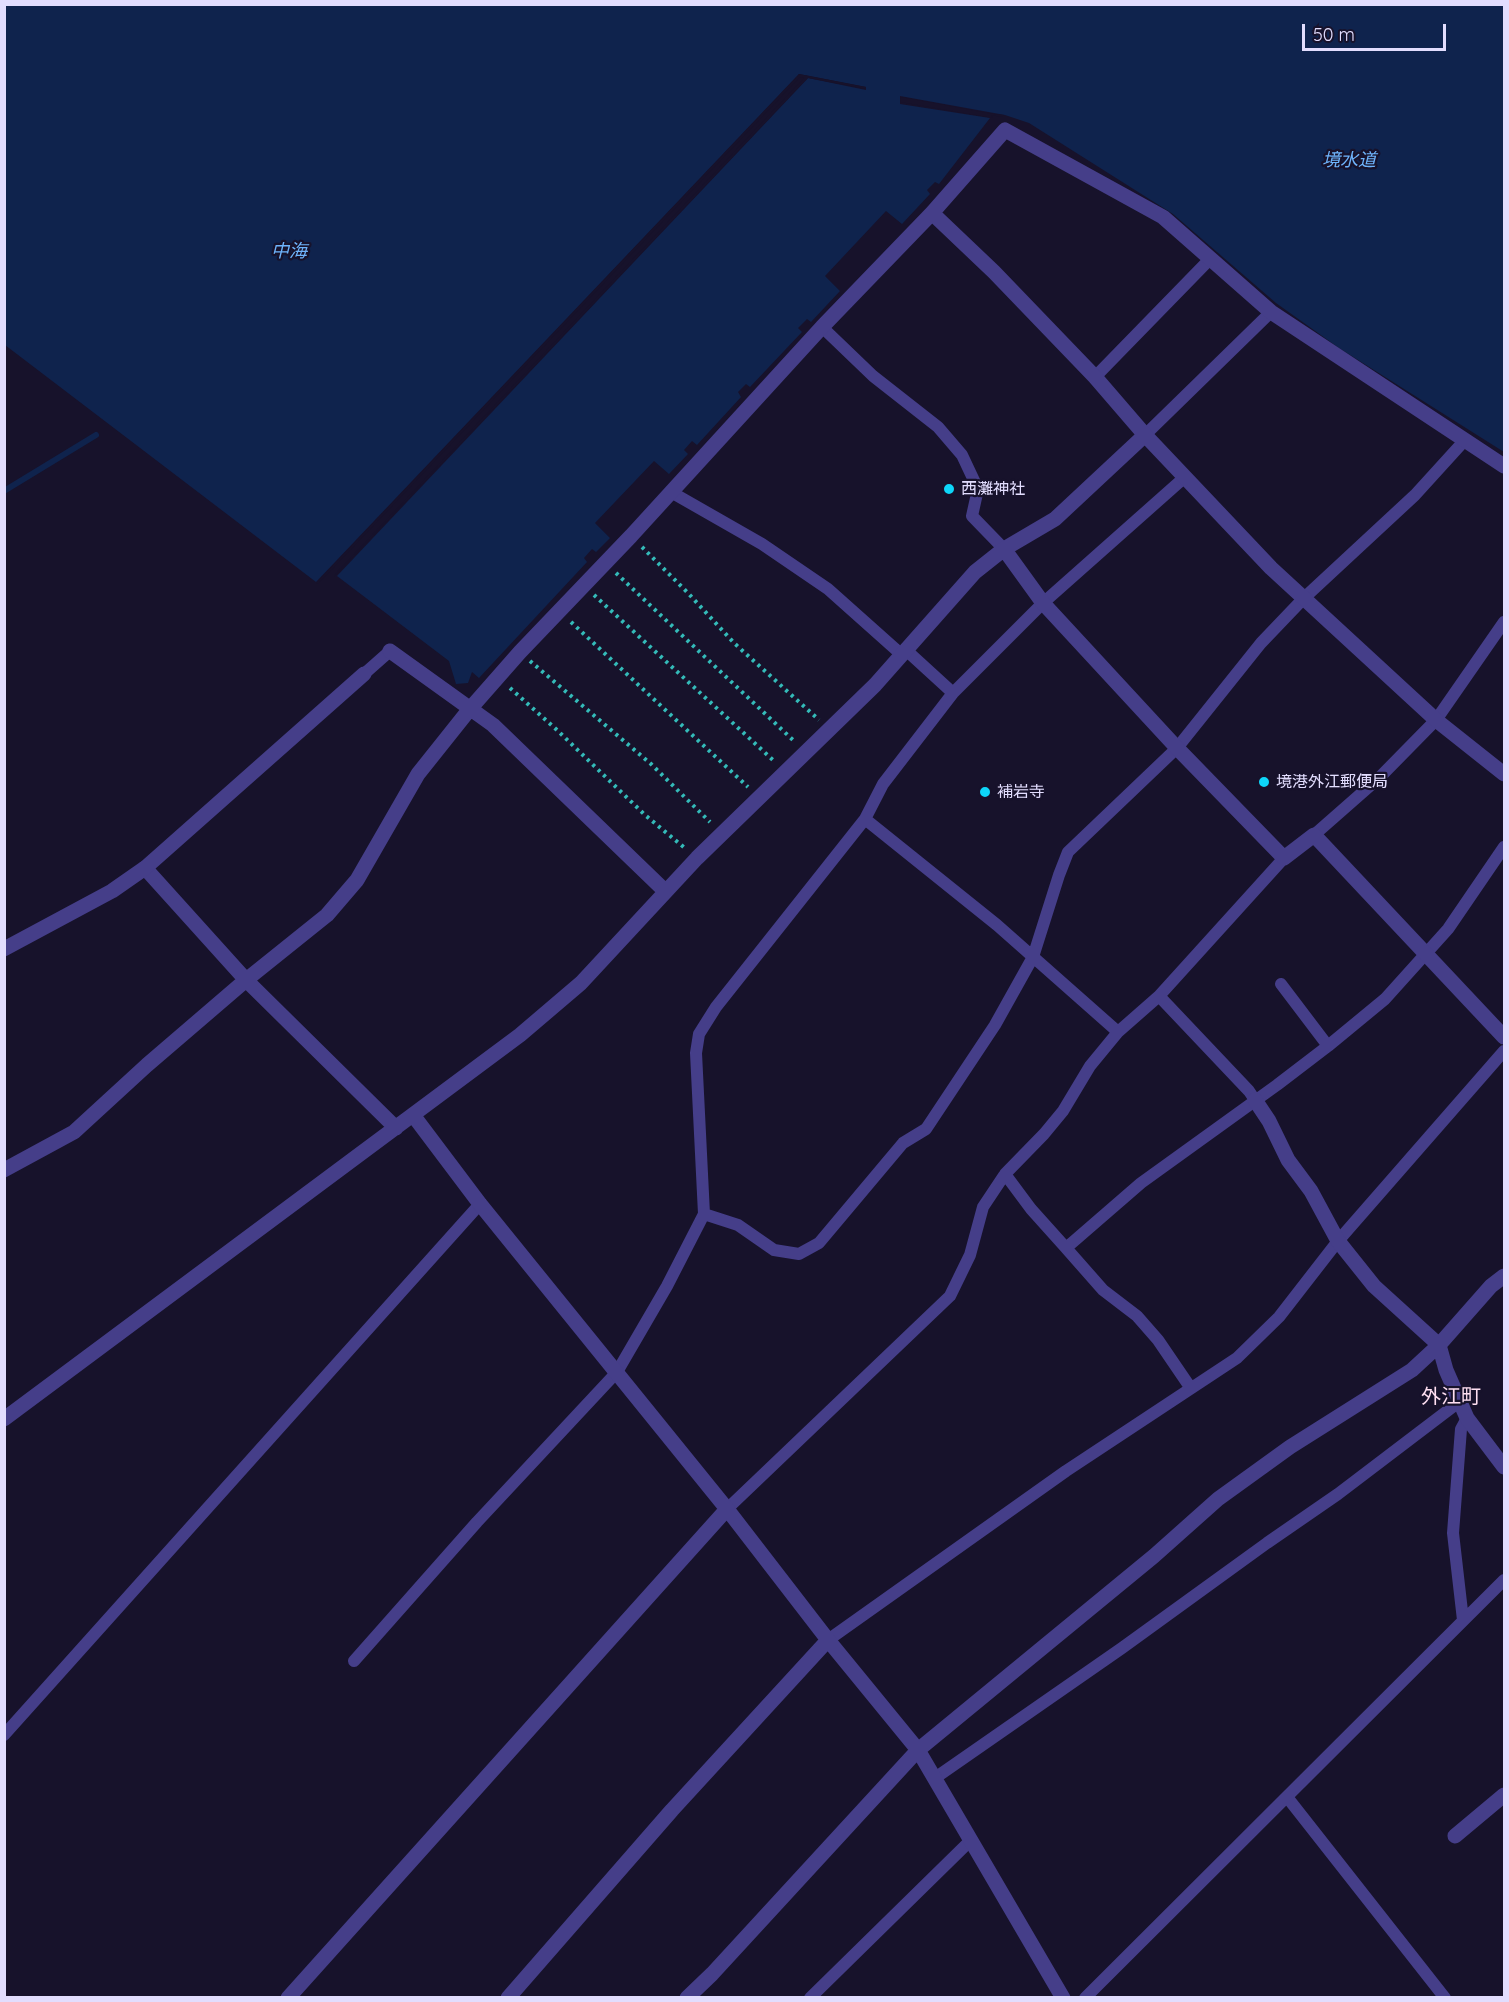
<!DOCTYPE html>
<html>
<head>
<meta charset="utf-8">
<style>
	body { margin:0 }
	#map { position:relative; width:1509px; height:2002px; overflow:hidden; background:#17122b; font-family:Quicksand,sans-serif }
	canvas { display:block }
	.frame { position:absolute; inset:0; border:6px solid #e2ddfe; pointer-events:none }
	.scale { position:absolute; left:1302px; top:24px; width:144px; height:27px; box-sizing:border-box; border:3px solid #e2ddfe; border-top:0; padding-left:8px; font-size:18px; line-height:21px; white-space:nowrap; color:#e2ddfe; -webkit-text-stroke:4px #17122b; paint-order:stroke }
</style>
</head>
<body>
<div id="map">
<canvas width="1509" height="2002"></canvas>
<div class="frame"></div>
<div class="scale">50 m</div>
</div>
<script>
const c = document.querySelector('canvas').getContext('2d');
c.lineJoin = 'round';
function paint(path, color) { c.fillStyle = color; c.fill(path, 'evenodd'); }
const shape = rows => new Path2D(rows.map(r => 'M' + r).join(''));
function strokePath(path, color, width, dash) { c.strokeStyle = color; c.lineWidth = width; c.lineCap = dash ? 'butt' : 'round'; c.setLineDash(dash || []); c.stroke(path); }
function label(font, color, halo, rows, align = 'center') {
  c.font = font + ' Quicksand,"Noto Sans JP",sans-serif'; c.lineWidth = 4.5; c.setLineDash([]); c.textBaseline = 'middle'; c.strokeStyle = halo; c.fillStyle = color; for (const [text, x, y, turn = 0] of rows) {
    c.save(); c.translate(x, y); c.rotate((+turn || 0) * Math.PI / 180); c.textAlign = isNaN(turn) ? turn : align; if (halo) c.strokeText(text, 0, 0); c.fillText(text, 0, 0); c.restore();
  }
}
paint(shape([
	[4,5,1504,5,1504,452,1339,348,1276,303,1173,214,1029,123,1005,115,900,96,900,104,990,118,939,184,935,182,927,190,930,194,902,224,886,211,825,276,840,291,811,322,807,319,798,328,802,332,750,387,746,384,738,392,741,397,697,445,692,441,684,450,688,454,669,474,654,461,595,523,610,538,596,552,592,549,584,558,587,562,479,678,472,672,468,683,456,684,449,661,337,576,808,78,866,90,866,87,799,74,316,582,5,345]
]), '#0f234d');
paint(shape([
	[799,74,866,87,866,89,808,78,334,577,335,574,405,500,804,78,800,77,318,584,316,583],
	[901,97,993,114,1004,115,1002,117,991,115,993,118,900,102]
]), '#17122b');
strokePath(shape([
	[4,491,96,435]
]), '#0f234d', 6);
strokePath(shape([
	[642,547,688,593,734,643,819,720],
	[616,573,794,741],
	[594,595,774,761],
	[571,622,748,787],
	[530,661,651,764,710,822],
	[510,688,557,730,645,815,686,849]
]), '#34bbb9', 4, [3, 4.5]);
strokePath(shape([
	[822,327,873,376,938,427,962,455,978,489,972,516,1004,549],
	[1095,377,1210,259],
	[1145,435,1271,312],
	[671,492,762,544,828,589,902,655],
	[906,650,953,693,883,784,865,819,997,925,1118,1032],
	[364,674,390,651],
	[953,693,1043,603,1185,477],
	[1314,835,1380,777,1436,720,1504,622],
	[1281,984,1328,1046,1385,999,1448,929,1504,847],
	[1159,996,1249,1091,1255,1100],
	[1005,1174,1031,1209,1066,1248,1141,1183,1277,1085,1328,1046],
	[704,1214,738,1225,774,1250,799,1254,819,1243,903,1143,926,1129,995,1025,1033,957,1059,875,1068,852,1177,748,1261,643,1304,598,1415,495,1465,440],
	[1066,1248,1103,1290,1137,1316,1158,1340,1190,1387],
	[727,1509,950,1296,970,1255,983,1207,1005,1174,1044,1134,1063,1111,1090,1066,1118,1032,1159,996,1284,858],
	[1463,1620,1453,1533,1461,1429,1467,1418],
	[828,1640,1066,1471,1237,1358,1279,1317,1338,1241,1504,1051],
	[354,1661,477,1522,617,1372,667,1286,704,1214,696,1053,699,1034,716,1007,865,819],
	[4,1735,480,1204],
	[935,1778,1122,1648,1267,1543,1338,1494,1459,1402],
	[1287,1797,1445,1998],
	[810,1998,971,1840],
	[1085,1998,1504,1580]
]), '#453e89', 12);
strokePath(shape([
	[932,213,994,272,1095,377,1145,435,1271,568,1436,720,1504,774],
	[1004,549,1043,603,1177,748,1284,858,1314,835,1504,1037],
	[390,651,493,725,665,891],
	[145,868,246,980,396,1128],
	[1255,1100,1269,1121,1288,1160,1311,1191,1338,1241,1374,1286,1439,1345,1446,1370,1467,1418,1504,1467],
	[413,1115,480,1204,727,1509,828,1640,918,1750,1063,1998],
	[4,1170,74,1132,147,1065,246,980,327,915,357,880,418,774,469,710,520,652,631,536,822,327,932,213,1005,130,1163,217,1271,312,1504,466],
	[4,1419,520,1035,581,983,697,858,875,685,975,572,1004,549,1055,519,1145,435],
	[1455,1836,1504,1795],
	[288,1998,727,1509],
	[508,1998,672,1810,828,1640],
	[687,1998,712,1974,918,1750,1154,1556,1218,1499,1290,1447,1412,1370,1439,1345,1491,1286,1504,1276]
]), '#453e89', 15);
strokePath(shape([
	[4,949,112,891,145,868,364,674]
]), '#453e89', 15);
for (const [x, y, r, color] of [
	[949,489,6,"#0ed6f9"],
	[1264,782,6,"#0ed6f9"],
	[985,792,6,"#0ed6f9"]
]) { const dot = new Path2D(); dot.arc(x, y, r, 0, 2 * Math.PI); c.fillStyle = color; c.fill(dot); strokePath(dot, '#17122b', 2); }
label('16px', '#e2ddfe', '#17122b', [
	["西灘神社",961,489],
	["境港外江郵便局",1276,782],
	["補岩寺",997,792]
], 'left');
label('italic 18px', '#6eb3fb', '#17122b', [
	["境水道",1349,161],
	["中海",289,252]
]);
label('20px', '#fedff1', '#17122b', [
	["外江町",1451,1397]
]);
</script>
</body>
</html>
